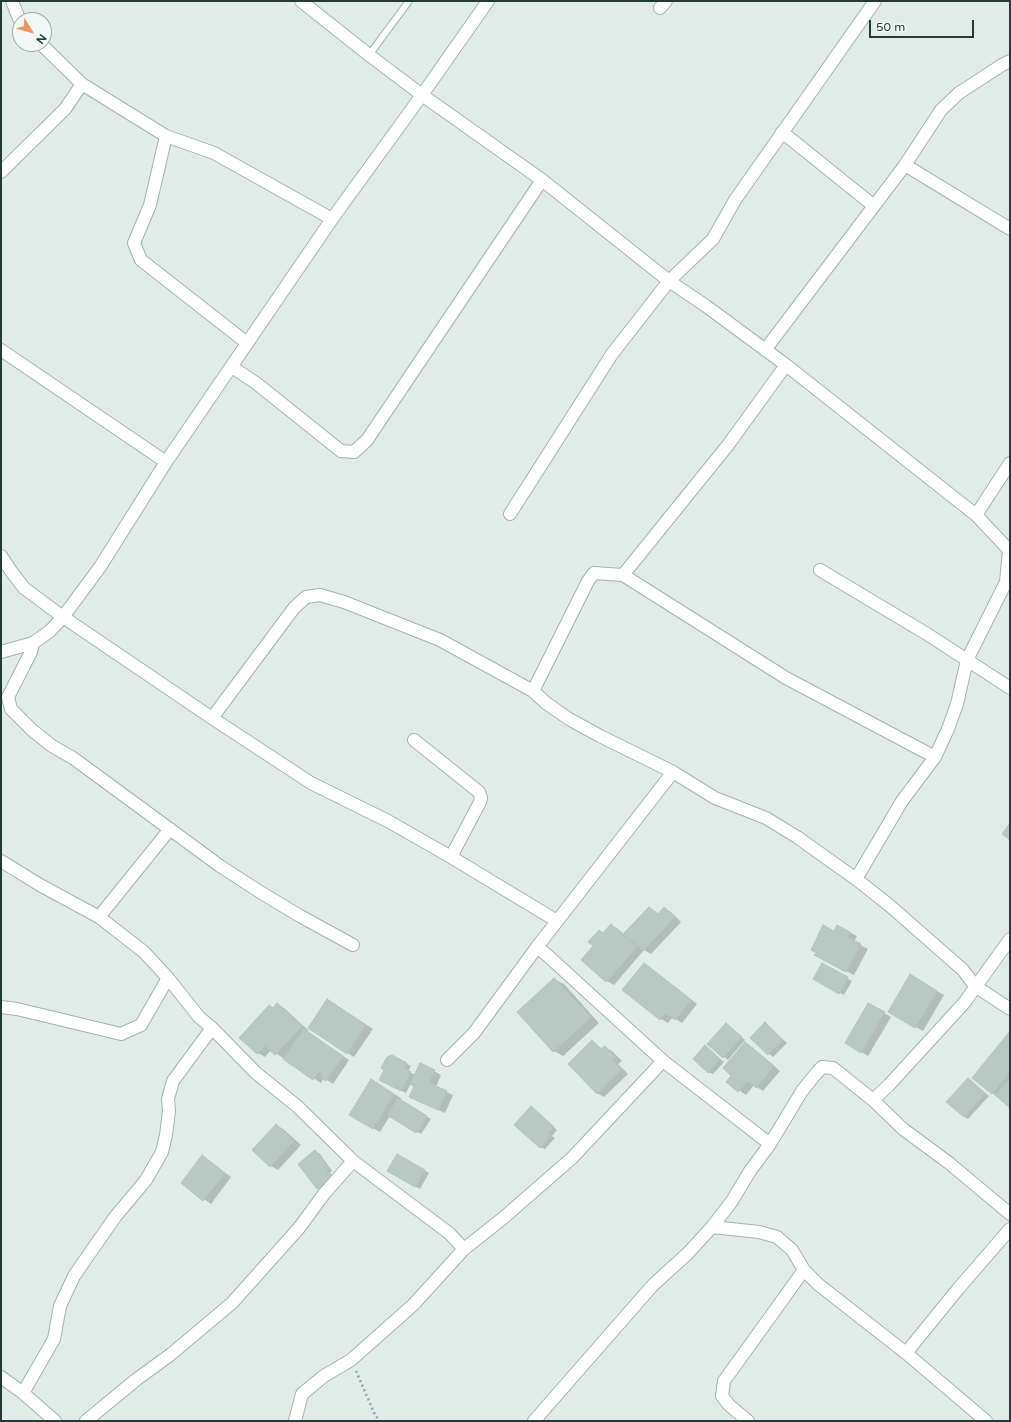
<!DOCTYPE html>
<html>
<head>
<meta charset="utf-8">
<style>
	body { margin:0 }
	#map { position:relative; width:1011px; height:1422px; overflow:hidden; background:#e1ebe8; font-family:"Varela Round",sans-serif }
	canvas { display:block }
	.frame { position:absolute; inset:0; border:2px solid #223b38; pointer-events:none }
	.north { position:absolute; left:12px; top:12px; width:40px; height:40px; box-sizing:border-box; background:#f1f8f5; border:1px solid #9eaca9; border-radius:50%; rotate:127deg; font-size:11px; font-weight:700; line-height:16px; text-align:center; color:#223b38 }
	.north::after { content:''; display:block; margin:auto; width:14px; height:18px; background:#ea9660; clip-path:polygon(50% 0,100% 100%,50% 72%,0 100%) }
	.scale { position:absolute; left:869px; top:20px; width:105px; height:18px; box-sizing:border-box; border:2px solid #223b38; border-top:0; padding-left:5px; font-size:12px; line-height:14px; white-space:nowrap; color:#223b38; -webkit-text-stroke:3px #f1f8f5; paint-order:stroke }
</style>
</head>
<body>
<div id="map">
<canvas width="1011" height="1422"></canvas>
<div class="frame"></div>
<div class="north">N</div>
<div class="scale">50 m</div>
</div>
<script>
const c = document.querySelector('canvas').getContext('2d');
c.lineJoin = 'round';
function paint(path, color) { c.fillStyle = color; c.fill(path, 'evenodd'); }
const shape = rows => new Path2D(rows.map(r => 'M' + r).join(''));
function strokePath(path, color, width, dash) { c.strokeStyle = color; c.lineWidth = width; c.lineCap = dash ? 'butt' : 'round'; c.setLineDash(dash || []); c.stroke(path); }
paint(shape([
	[650,908,659,914,664,908,671,912,681,922,651,954,644,950,614,985,607,981,582,960,611,925,618,929,631,940],
	[837,926,857,936,854,942,868,949,854,975,822,959],
	[644,964,651,968,697,1004,682,1023,673,1017,668,1023,661,1019],
	[822,965,852,981,844,995,814,979],
	[910,976,944,995,923,1031,889,1011],
	[554,979,564,984,599,1023,563,1056,554,1051],
	[277,1004,284,1008,308,1030,307,1032,349,1060,333,1084,324,1078,321,1083,271,1050,265,1057,258,1053,241,1038],
	[334,1004,373,1029,354,1057,309,1028],
	[868,1004,891,1017,868,1056,846,1042],
	[765,1023,787,1043,773,1057,752,1038],
	[726,1024,745,1040,728,1060,724,1057],
	[1010,1033,1010,1106,992,1093],
	[592,1042,603,1049,605,1047,612,1051,622,1061,618,1064,628,1074,604,1097,597,1093],
	[745,1043,752,1047,780,1071,763,1091,754,1085,746,1095,727,1082,733,1076],
	[705,1047,724,1062,713,1074,708,1072],
	[392,1056,411,1066,408,1071,415,1075,434,1071,441,1075,436,1087,453,1095,445,1113,417,1100,415,1086,411,1083,406,1093,384,1082],
	[968,1079,989,1096,968,1119,964,1117],
	[371,1080,401,1098,400,1100,431,1119,421,1134,390,1116,380,1132,350,1114],
	[535,1110,557,1130,552,1136,555,1138,545,1149,540,1147],
	[276,1125,283,1129,301,1145,278,1170,271,1166,253,1150],
	[315,1151,320,1154,332,1171,330,1173,336,1180,322,1190,318,1188],
	[397,1155,429,1173,420,1189,388,1171],
	[209,1161,231,1177,211,1204,182,1183]
]), '#0003');
const building = shape([
	[1010,823,1010,840,1002,834,1010,823],
	[649,907,658,914,664,907,675,917,643,951,624,933,649,907],
	[611,924,637,947,606,982,581,960,593,946,588,942,599,930,603,933,611,924],
	[823,925,834,931,837,925,850,932,847,937,861,944,846,972,814,955,817,953,811,950,823,925],
	[644,963,691,1000,675,1020,666,1013,660,1020,622,990,644,963],
	[822,963,848,977,839,994,813,979,822,963],
	[910,974,937,991,915,1028,888,1012,910,974],
	[554,978,591,1017,553,1052,517,1012,554,978],
	[327,999,366,1025,347,1054,308,1028,327,999],
	[277,1003,302,1026,275,1055,265,1046,257,1054,239,1038,269,1005,273,1008,277,1003],
	[868,1003,885,1012,861,1053,845,1043,868,1003],
	[765,1022,783,1040,768,1055,750,1038,765,1022],
	[726,1023,742,1037,723,1058,707,1044,726,1023],
	[304,1029,343,1056,326,1081,322,1079,320,1070,313,1080,283,1059,304,1029],
	[1010,1031,1010,1072,992,1094,972,1078,1010,1031],
	[592,1040,601,1049,605,1046,615,1057,612,1060,622,1069,597,1094,568,1064,592,1040],
	[745,1042,774,1066,756,1088,748,1081,738,1092,726,1082,731,1076,723,1068,745,1042],
	[705,1045,720,1059,708,1073,693,1059,705,1045],
	[392,1055,407,1063,404,1068,411,1072,401,1091,379,1080,384,1070,381,1068,387,1057,392,1055],
	[420,1063,435,1070,429,1083,447,1091,438,1110,409,1097,414,1086,410,1084,420,1063],
	[968,1078,985,1093,964,1117,946,1102,968,1078],
	[1010,1078,1010,1108,995,1095,1010,1078],
	[371,1079,394,1094,373,1129,349,1115,371,1079],
	[398,1098,427,1116,416,1133,387,1115,398,1098],
	[531,1106,554,1127,548,1133,551,1135,540,1148,514,1125,531,1106],
	[276,1124,294,1141,270,1167,252,1150,276,1124],
	[315,1150,329,1168,326,1170,332,1177,317,1189,298,1164,315,1150],
	[397,1154,425,1170,415,1187,387,1171,397,1154],
	[202,1155,225,1173,203,1201,181,1183,202,1155]
]);
paint(building, '#bac8c4');
strokePath(building, '#b4c4c0', 1);
const service = shape([
	[369,55,409,1]
]);
const minor = shape([
	[12,1,20,21],
	[301,1,369,55,422,95,542,180,669,281,706,306,786,365,976,515,1009,550,1006,582,967,660,957,704,948,729,935,757,902,801,856,879,889,905,963,970,975,986,1010,1009],
	[660,8,666,1],
	[41,44,82,84,166,136,214,153,332,219],
	[782,132,874,206],
	[166,136,150,205,134,243,141,260,247,343],
	[905,165,1010,229],
	[1,172,65,109,82,84],
	[1,350,166,462],
	[765,350,905,165,941,110,959,93,1002,65,1010,61],
	[232,367,256,383,341,451,354,452,367,440,542,180],
	[510,514,612,354,669,281,713,239,735,200,875,1],
	[976,515,1010,463],
	[1,556,11,571,24,588,63,617,212,718,311,783,388,821,451,857,557,921],
	[820,570,927,634,1010,688],
	[623,575,786,678,935,757],
	[1,652,33,643],
	[533,691,588,581,594,573,623,575,728,445,786,365],
	[212,718,294,608,306,597,320,595,344,602,440,640,533,691,546,703,569,719,600,736,673,772,715,798,766,818,797,837,856,879],
	[414,740,479,792,481,798,480,802,451,857],
	[1,861,40,885,99,917,144,952,168,978,199,1017,212,1028,256,1073,297,1106,353,1161,449,1233,464,1249],
	[99,917,170,829],
	[353,945,300,916,260,892,220,866,73,758,52,746,32,730,11,709,8,697,31,652,33,643,50,631,63,617,100,567,166,462,332,219,422,95,488,1],
	[537,947,547,955,663,1061,770,1144],
	[1,1007,17,1009,121,1034,141,1025,168,978],
	[447,1060,474,1033,537,947,673,772],
	[873,1100,903,1129,949,1163,1010,1214],
	[712,1227,759,1232,777,1237,792,1250,804,1270,819,1285,906,1353,986,1421],
	[906,1353,958,1289,1010,1229],
	[1,1377,23,1393,55,1421],
	[23,1393,54,1339,60,1306,74,1276,115,1217,146,1180,162,1152,166,1135,169,1111,168,1099,173,1081,212,1028],
	[86,1421,137,1379,170,1355,232,1303,299,1228,324,1194,353,1161],
	[295,1421,302,1394,324,1376,351,1360,413,1305,464,1249,502,1219,572,1158,663,1061],
	[534,1421,653,1285,687,1254,712,1227,732,1201,750,1171,770,1144,802,1091,814,1076,822,1067,833,1068,873,1100,889,1085,964,1003,1010,939],
	[748,1421,729,1405,722,1396,724,1381,804,1270]
]);
strokePath(service, '#a4b3b0', 8);
strokePath(minor, '#a4b3b0', 14);
strokePath(shape([
	[356,1371,375,1415,380,1421]
]), '#83ada6', 2.5, [2, 3]);
strokePath(service, '#fff', 6);
strokePath(minor, '#fff', 12);
</script>
</body>
</html>
